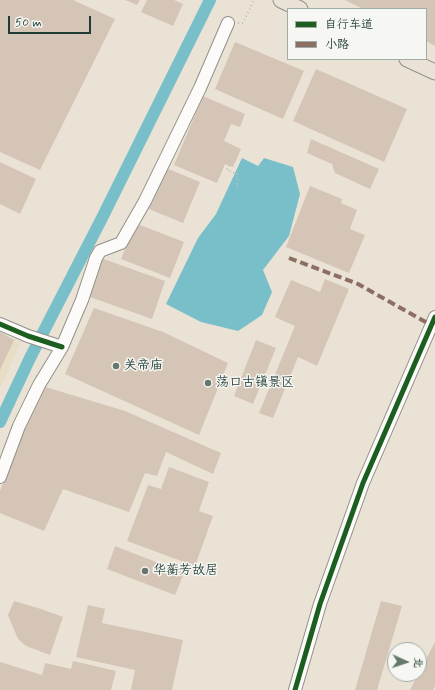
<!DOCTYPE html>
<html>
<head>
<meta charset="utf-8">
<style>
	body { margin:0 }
	#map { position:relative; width:435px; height:690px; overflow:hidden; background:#eae2d5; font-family:Mynerve,"LXGW WenKai TC",sans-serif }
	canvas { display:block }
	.legend { position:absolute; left:287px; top:8px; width:140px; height:52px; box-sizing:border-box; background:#f6f6f2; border:1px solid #a0aca6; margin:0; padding:5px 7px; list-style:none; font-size:12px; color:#1f3d34 }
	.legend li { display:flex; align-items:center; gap:8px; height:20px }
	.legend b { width:20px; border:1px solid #a0aca6 }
	.north { position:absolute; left:387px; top:642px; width:40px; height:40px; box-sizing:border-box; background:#f6f6f2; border:1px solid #a0aca6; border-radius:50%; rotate:93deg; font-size:11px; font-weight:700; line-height:16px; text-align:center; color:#1f3d34 }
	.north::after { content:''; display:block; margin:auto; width:14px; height:18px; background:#66776c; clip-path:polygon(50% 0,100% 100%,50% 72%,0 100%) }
	.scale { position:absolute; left:8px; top:16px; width:83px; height:18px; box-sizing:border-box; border:2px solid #1f3d34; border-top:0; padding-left:5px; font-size:12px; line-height:14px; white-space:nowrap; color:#1f3d34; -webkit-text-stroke:3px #f6f6f2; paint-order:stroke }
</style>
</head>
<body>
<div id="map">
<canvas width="435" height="690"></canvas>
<ul class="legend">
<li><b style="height:5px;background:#1b5e20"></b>自行车道</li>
<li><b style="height:5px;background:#8d6e63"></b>小路</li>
</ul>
<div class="north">北</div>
<div class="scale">50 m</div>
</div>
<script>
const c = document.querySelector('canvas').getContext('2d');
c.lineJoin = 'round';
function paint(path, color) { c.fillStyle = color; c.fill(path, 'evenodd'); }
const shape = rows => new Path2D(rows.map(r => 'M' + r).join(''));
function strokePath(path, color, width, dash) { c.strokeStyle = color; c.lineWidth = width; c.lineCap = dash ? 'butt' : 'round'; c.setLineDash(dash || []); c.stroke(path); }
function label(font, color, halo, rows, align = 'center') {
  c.font = font + ' Mynerve,"LXGW WenKai TC",sans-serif'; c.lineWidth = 3; c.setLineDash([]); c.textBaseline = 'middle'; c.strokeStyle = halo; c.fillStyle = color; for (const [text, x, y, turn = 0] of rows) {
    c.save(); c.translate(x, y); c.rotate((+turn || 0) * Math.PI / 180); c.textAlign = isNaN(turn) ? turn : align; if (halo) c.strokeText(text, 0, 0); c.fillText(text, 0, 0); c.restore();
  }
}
paint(shape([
	[0,333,21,342,0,389]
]), '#e8dec6');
paint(shape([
	[242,158,258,166,264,158,293,167,300,194,289,236,263,270,272,292,262,315,238,331,201,322,166,304,198,238,216,214]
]), '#78bfca');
strokePath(shape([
	[0,422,30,358,103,216,210,0]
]), '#78bfca', 12);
paint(shape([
	[0,0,73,0,115,19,40,170,0,152],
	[125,0,140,0,137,5],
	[147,0,174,0,183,4,173,26,141,12],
	[345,0,435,0,435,46,426,41,426,9,363,9],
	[235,42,304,71,283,119,215,89],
	[316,69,407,109,384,162,293,121],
	[203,96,245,114,240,127,231,124,224,141,241,149,233,167,225,164,217,183,174,165],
	[311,139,379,169,370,189,335,173,332,164,307,153],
	[0,162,36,179,20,214,0,204],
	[166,168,200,182,183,223,149,209],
	[310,186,342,199,341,203,357,210,350,229,365,235,349,273,286,247],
	[135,223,184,242,170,278,121,259],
	[101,258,165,281,152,319,87,296],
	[325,279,349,289,317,366,298,357,273,418,259,413,295,326,275,317,291,280,320,292],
	[94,308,163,332,228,363,199,435,65,374],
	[0,332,14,340,0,370],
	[256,340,276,348,253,404,234,396],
	[42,386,125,411,221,453,213,474,166,452,157,476,145,473,129,512,63,489,44,531,0,513,0,491],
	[169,467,209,482,199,511,213,516,195,566,127,541,148,485,161,489],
	[115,546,184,573,175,595,107,569],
	[14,601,41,609,63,617,50,655,26,646,18,639,8,615],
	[381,601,402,606,377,690,355,690],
	[88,605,105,609,102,623,183,640,172,690,131,690,135,670,76,657],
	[435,642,435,686,433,690,410,690],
	[73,661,116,671,111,690,0,690,0,662,42,675,45,663,71,669]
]), '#d5c5b6');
const minor = shape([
	[0,324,28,336,62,347],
	[0,477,19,426,39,385,62,347,82,300,96,258,100,251,121,243,145,201,200,88,228,23],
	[295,690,320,604,363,483,435,317]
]);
const major = shape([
	[281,0,300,9],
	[407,59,435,72]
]);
strokePath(minor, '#909189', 14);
strokePath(major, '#909189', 17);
strokePath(shape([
	[238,23,243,23,254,0],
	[229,165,227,170,237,174,236,177,239,178,236,186,241,187]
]), '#bdbebc', 2, [1, 3]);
strokePath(minor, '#fcfbf9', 12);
strokePath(major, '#ebe2d7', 15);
strokePath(shape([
	[289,258,358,284,431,325]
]), '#8d6e63', 4, [8, 4]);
strokePath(shape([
	[0,324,28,336,62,347],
	[295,690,320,604,363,483,435,317]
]), '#1b5e20', 5);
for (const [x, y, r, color] of [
	[116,366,4,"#66776c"],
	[208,383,4,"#66776c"],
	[145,571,4,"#66776c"]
]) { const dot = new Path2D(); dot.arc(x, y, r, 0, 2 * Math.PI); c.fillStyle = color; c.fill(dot); strokePath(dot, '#f6f6f2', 1.5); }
label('13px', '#1f3d34', '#f6f6f2', [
	["关帝庙",124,366],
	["荡口古镇景区",216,383],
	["华蘅芳故居",153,571]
], 'left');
</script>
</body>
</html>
